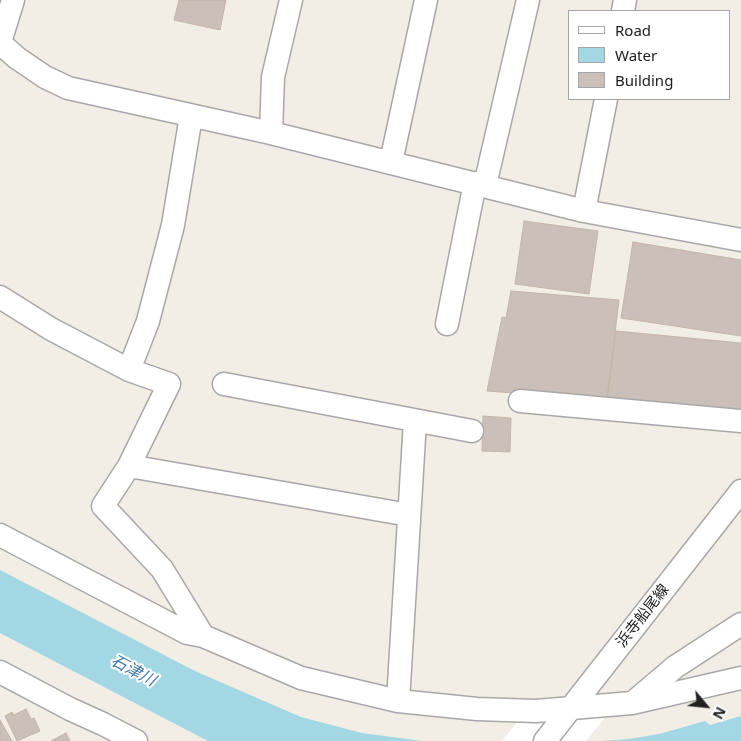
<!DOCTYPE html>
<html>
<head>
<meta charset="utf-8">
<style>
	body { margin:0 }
	#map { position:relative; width:741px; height:741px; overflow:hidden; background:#f2eee6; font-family:"Noto Sans",sans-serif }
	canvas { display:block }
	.legend { position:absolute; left:568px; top:10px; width:162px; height:90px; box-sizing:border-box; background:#fff; border:1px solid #a6a6a6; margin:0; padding:6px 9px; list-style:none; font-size:15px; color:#212121 }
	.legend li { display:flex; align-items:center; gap:10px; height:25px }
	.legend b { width:25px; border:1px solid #a6a6a6 }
	.north { position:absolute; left:681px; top:681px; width:50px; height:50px; -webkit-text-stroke:4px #fff; paint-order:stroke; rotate:118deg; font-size:14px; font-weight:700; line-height:20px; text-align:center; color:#212121 }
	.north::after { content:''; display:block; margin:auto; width:18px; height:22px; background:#212121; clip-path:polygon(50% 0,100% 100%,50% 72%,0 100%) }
</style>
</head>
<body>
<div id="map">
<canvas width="741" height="741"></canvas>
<ul class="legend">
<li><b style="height:6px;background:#fff"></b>Road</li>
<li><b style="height:14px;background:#a3d7e4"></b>Water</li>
<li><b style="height:14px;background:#cbc0b9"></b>Building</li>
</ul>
<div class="north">N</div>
</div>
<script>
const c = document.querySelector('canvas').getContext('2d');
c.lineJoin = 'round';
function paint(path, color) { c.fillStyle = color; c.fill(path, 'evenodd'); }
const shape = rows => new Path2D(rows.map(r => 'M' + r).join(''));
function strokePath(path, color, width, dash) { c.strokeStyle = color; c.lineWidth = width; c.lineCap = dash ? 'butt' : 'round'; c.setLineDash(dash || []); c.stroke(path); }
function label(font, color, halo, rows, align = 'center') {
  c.font = font + ' "Noto Sans","Noto Sans JP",sans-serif'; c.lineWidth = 4; c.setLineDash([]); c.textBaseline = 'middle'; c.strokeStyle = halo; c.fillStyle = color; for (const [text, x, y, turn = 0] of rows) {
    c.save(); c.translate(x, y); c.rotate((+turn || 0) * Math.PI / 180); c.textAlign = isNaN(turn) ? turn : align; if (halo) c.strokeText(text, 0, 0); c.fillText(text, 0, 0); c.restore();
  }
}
paint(shape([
	[0,570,195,671,301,717,362,733,423,741,208,741,0,633],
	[741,716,741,741,601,741,629,739,659,734,705,721,710,725]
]), '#a3d7e4');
paint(shape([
	[529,707,612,709,586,741,502,741]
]), '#fff');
const building = shape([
	[179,0,226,0,220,30,174,20,179,0],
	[524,221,598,231,589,294,515,284,524,221],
	[633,242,741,260,741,336,621,318,633,242],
	[511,291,619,300,607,400,487,391,502,317,506,318,511,291],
	[616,331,741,343,741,412,607,400,616,331],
	[483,416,511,418,510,452,482,451,483,416],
	[26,709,31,719,34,718,40,731,17,741,5,716,12,712,14,715,26,709],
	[0,720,12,741,0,741,0,720],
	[66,733,70,741,51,741,66,733]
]);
paint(building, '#cbc0b9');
strokePath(building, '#c5b4a7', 1);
const minor = shape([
	[623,11,625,0],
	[0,42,13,0],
	[0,43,17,58,45,77,68,88,271,133,584,211,741,240],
	[191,116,173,225,148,321,129,370,169,384,129,466,103,506,162,569,203,636],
	[271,133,273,77,291,0],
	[391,162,426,0],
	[485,185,528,0],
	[584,211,606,99],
	[0,297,51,329,129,370],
	[447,324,475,183],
	[224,384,472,431],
	[520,401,741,421],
	[129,466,409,515],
	[0,535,187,633,203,636,301,678,398,701,477,709,536,711,632,703,741,678],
	[0,672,70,709,103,724,136,741],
	[398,701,415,421],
	[635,701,675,667,741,624],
	[545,741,741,491]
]);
strokePath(minor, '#a8a8a8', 25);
strokePath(minor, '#fff', 22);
label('15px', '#212121', '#fff', [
	["浜寺船尾線",643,616,-52]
]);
label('italic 16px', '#3d77ab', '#fff', [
	["石津川",133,671,28]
]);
</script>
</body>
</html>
